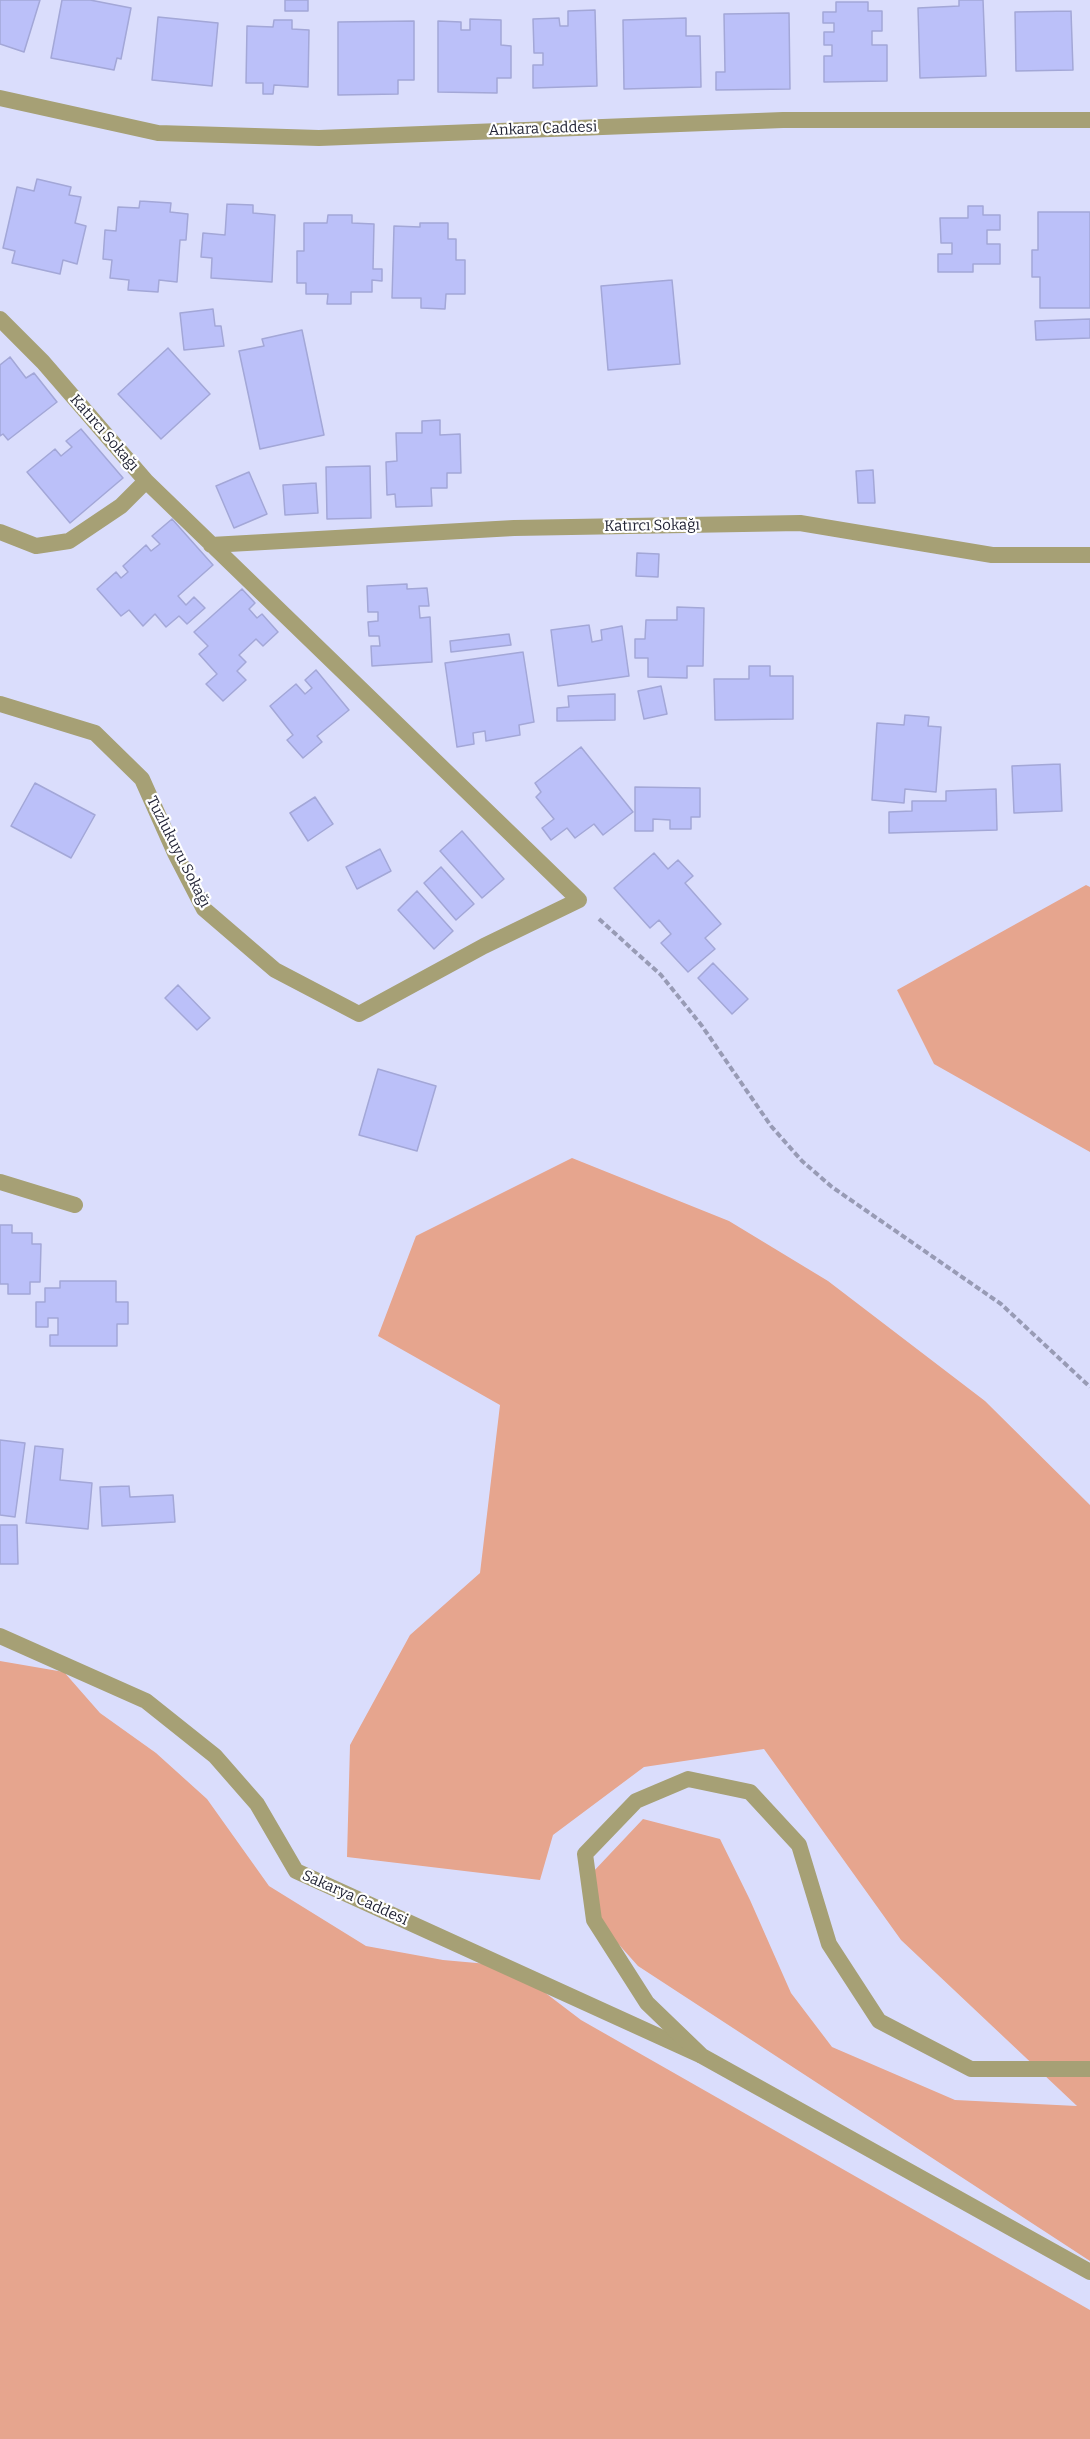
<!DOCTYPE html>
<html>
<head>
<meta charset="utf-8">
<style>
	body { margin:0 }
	canvas { display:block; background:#daddfc }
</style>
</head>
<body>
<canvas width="1090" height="2439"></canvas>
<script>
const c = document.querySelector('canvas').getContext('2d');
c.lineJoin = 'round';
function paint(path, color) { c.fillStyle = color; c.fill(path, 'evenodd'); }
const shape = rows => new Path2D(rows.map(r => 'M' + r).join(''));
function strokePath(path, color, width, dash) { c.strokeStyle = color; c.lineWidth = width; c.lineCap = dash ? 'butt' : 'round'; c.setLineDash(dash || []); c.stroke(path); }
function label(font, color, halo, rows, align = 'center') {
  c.font = font + ' Bitter,serif'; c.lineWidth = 4.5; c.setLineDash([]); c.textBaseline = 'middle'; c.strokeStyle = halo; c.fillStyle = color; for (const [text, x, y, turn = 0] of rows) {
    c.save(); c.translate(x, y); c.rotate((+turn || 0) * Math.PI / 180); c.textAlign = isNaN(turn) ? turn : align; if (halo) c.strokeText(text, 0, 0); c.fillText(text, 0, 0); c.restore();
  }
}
paint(shape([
	[1086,885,1090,887,1090,1152,934,1064,897,990],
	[572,1158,729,1221,828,1281,985,1401,1090,1505,1090,2261,638,1966,597,1920,592,1873,643,1819,720,1839,750,1900,791,1993,832,2047,955,2100,1077,2106,901,1940,764,1749,644,1767,553,1835,540,1880,347,1857,350,1745,410,1635,480,1573,500,1405,378,1336,416,1236],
	[0,1661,64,1672,100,1713,156,1753,207,1799,269,1886,366,1946,443,1960,510,1966,581,2020,1090,2310,1090,2439,0,2439]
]), '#e6a58e');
const building = shape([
	[0,0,40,0,24,52,0,44,0,0],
	[62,0,90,0,131,8,121,59,117,58,114,70,51,58,62,0],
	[285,0,308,0,308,11,285,11,285,0],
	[959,0,983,0,986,76,920,78,918,8,959,6,959,0],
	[836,2,868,2,868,11,882,11,882,31,872,31,872,45,887,45,887,81,824,82,824,56,832,56,832,45,824,45,824,32,834,32,834,23,823,23,823,12,836,12,836,2],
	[595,10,597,86,533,88,533,65,543,65,543,53,534,53,533,19,559,18,560,26,568,26,568,11,595,10],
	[1071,11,1073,70,1016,71,1015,12,1071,11],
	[789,13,790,89,716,90,716,72,725,72,724,14,789,13],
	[158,17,218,23,212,86,152,80,158,17],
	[686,18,686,36,700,36,701,87,624,89,623,20,686,18],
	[470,19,501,20,501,45,511,46,511,78,497,78,497,93,438,92,438,21,461,22,461,30,470,30,470,19],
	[274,20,292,20,292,29,309,30,308,87,274,85,273,94,263,94,263,83,246,83,247,26,273,27,274,20],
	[414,21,414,80,398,80,398,94,338,95,338,22,414,21],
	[37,179,71,187,69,195,81,197,75,223,86,226,77,264,63,260,60,274,12,263,15,251,3,248,17,187,34,191,37,179],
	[140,201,171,203,170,212,188,214,186,240,180,240,177,282,159,280,158,292,128,290,129,280,110,278,112,260,103,259,105,230,116,231,118,207,139,208,140,201],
	[227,204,253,205,253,213,275,215,272,282,211,278,212,258,201,257,203,233,225,235,227,204],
	[968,206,983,206,983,215,1000,215,1000,230,987,230,987,244,1000,244,1000,264,973,264,973,272,938,272,938,254,952,254,952,243,941,243,940,218,968,218,968,206],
	[1038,212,1090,212,1090,308,1040,308,1040,277,1032,277,1032,250,1038,250,1038,212],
	[328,215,352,215,352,223,374,224,373,269,382,269,382,281,372,280,372,292,351,292,351,304,327,304,328,294,306,294,306,283,297,283,297,251,304,251,304,223,327,223,328,215],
	[420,223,448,223,448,239,456,239,456,260,465,260,465,294,446,294,445,309,421,308,421,298,392,298,394,226,420,227,420,223],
	[672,280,680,364,608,370,601,286,672,280],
	[213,309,215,326,221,326,224,346,184,350,180,313,213,309],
	[1090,319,1090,338,1036,340,1035,321,1090,319],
	[302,330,324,435,260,449,239,351,264,346,262,339,302,330],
	[168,348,210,394,161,439,118,394,168,348],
	[10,357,26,378,34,373,57,402,8,440,3,434,0,436,0,365,10,357],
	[440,420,440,435,460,434,461,473,447,473,447,488,431,488,432,506,396,507,395,494,387,495,386,462,397,461,396,433,422,433,422,421,440,420],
	[81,429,123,478,70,523,27,472,55,449,61,456,72,447,66,441,81,429],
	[370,466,371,518,327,519,326,467,370,466],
	[873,470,875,503,858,503,856,471,873,470],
	[249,472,267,514,234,528,216,486,249,472],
	[316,483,318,513,285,515,283,485,316,483],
	[172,519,213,565,178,596,186,605,194,597,205,608,187,624,179,616,166,627,155,614,143,626,129,610,121,616,97,589,116,572,121,578,128,572,123,566,146,545,151,551,160,544,152,536,172,519],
	[637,553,659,554,658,577,636,576,637,553],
	[407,584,407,589,427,588,429,606,419,606,420,618,430,617,432,662,372,666,371,646,380,646,379,636,369,636,368,622,378,621,378,612,368,612,367,586,407,584],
	[242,589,255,603,249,609,257,618,262,614,278,632,263,646,256,639,239,655,246,662,237,671,246,680,223,701,206,684,217,674,199,654,208,646,194,632,242,589],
	[677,607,704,608,703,666,687,666,687,678,648,677,648,658,635,658,635,639,645,639,646,620,677,620,677,607],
	[589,625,592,642,602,640,601,630,622,626,629,676,558,686,551,630,589,625],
	[509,634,511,645,451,652,450,641,509,634],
	[523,652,534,722,519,725,520,735,486,741,485,731,473,733,474,744,457,747,445,663,523,652],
	[749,666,770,666,770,676,793,676,793,719,715,720,714,679,749,679,749,666],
	[316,670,349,710,317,736,322,742,303,758,287,740,293,735,270,706,296,684,305,694,312,688,305,680,316,670],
	[661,686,667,714,644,719,638,691,661,686],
	[615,694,615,720,557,721,557,708,569,707,568,696,615,694],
	[905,715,929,717,928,726,941,727,936,792,905,789,904,803,872,800,877,723,904,725,905,715],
	[581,747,633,812,603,835,594,824,575,838,567,828,551,840,542,828,554,819,536,797,541,792,535,783,581,747],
	[1060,764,1062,811,1014,813,1012,766,1060,764],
	[35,783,95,815,71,858,11,826,35,783],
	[635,787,700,788,700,817,691,817,691,829,670,829,670,820,653,819,653,831,635,831,635,787],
	[996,789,997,830,889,833,889,812,912,811,912,801,946,801,946,791,996,789],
	[315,797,333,824,308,841,290,813,315,797],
	[462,831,504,879,482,898,440,851,462,831],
	[380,849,391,871,357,889,346,867,380,849],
	[654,853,668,869,678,860,693,876,685,883,721,924,705,938,715,949,688,972,661,943,671,934,659,920,650,928,614,888,654,853],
	[441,867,474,904,456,920,424,883,441,867],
	[417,891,453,931,434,949,398,910,417,891],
	[713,963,748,999,732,1014,698,978,713,963],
	[178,985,210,1018,197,1030,165,998,178,985],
	[378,1069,436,1086,417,1151,359,1135,378,1069],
	[0,1225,12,1225,12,1233,32,1233,32,1244,41,1244,40,1282,30,1282,30,1294,8,1294,8,1284,0,1284,0,1225],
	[60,1281,116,1281,116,1302,128,1302,128,1324,117,1324,117,1346,50,1346,50,1335,58,1335,58,1318,48,1318,48,1327,36,1327,36,1302,45,1302,45,1288,60,1288,60,1281],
	[0,1440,25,1443,15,1517,0,1515,0,1440],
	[35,1446,63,1449,60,1480,92,1483,88,1529,26,1523,35,1446],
	[129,1486,130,1497,173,1495,175,1522,102,1526,100,1487,129,1486],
	[0,1525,17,1525,18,1564,0,1564,0,1525]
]);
paint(building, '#bbc0f9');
strokePath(building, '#a3a7d7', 1.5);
strokePath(shape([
	[599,919,661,975,702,1026,771,1126,802,1161,832,1187,1001,1304,1090,1387]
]), '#989bb5', 4, [6, 3]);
strokePath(shape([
	[0,319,43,362,146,481,579,900,484,946,359,1014,275,970,204,909,175,853,142,779,95,733,0,704],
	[0,532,36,546,69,541,121,506,146,481],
	[211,545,514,528,800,523,992,555,1090,555],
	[0,1182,75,1205],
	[0,1636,146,1701,215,1756,257,1804,296,1871,700,2055]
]), '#a6a075', 16);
strokePath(shape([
	[0,98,158,133,319,138,783,120,1090,120],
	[1090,2069,971,2069,879,2021,829,1944,799,1845,750,1792,688,1779,636,1801,585,1854,594,1920,647,2003,702,2056,1090,2272]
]), '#a6a075', 16);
label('15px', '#212335', '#fff', [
	["Ankara Caddesi",543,129,-2],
	["Katırcı Sokağı",104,433,49],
	["Katırcı Sokağı",652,526,-1],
	["Tuzlukuyu Sokağı",178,852,63],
	["Sakarya Caddesi",355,1898,24]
]);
</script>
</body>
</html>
